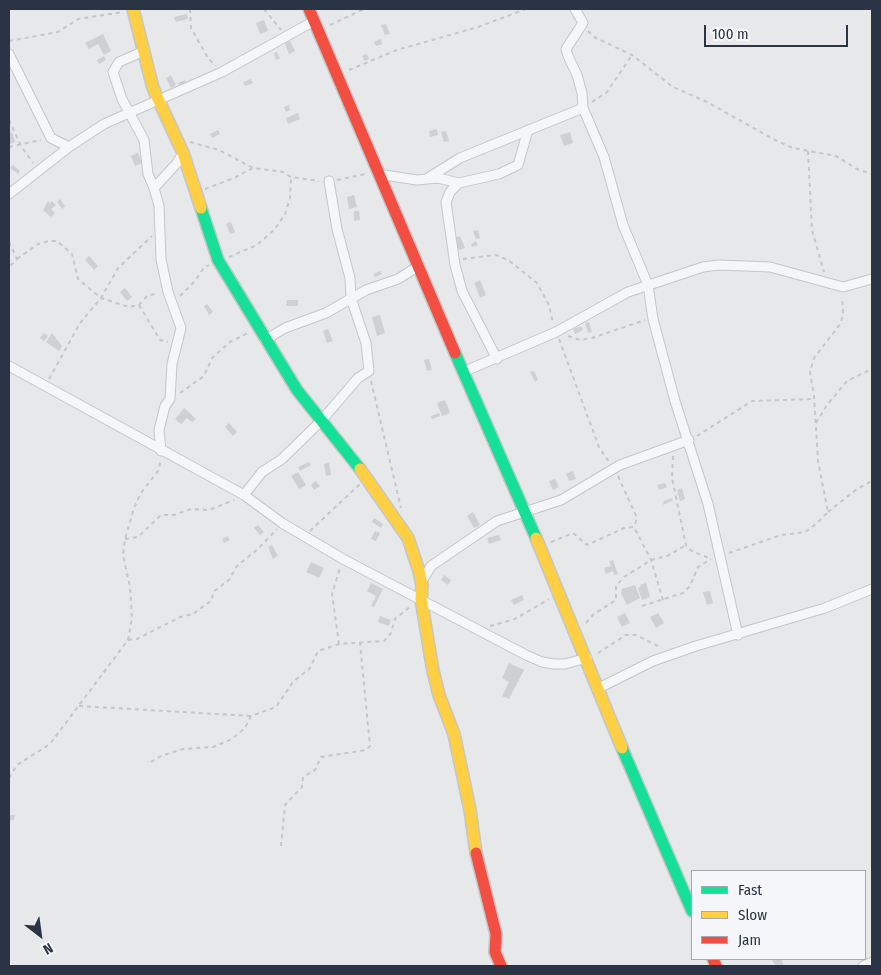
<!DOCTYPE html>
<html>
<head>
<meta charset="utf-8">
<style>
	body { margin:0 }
	#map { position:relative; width:881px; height:975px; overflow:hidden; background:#e6e8ea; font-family:"Fira Sans Condensed",sans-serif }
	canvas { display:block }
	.frame { position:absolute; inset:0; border:10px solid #2b3445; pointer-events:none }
	.legend { position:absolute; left:691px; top:870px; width:175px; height:90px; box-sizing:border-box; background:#f4f6f9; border:1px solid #a4a8b1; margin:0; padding:6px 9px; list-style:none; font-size:15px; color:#2b3445 }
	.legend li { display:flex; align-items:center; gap:10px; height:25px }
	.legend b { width:25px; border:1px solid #a4a8b1 }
	.north { position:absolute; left:15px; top:910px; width:50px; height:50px; -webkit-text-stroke:4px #f4f6f9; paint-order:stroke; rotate:150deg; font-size:14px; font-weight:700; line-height:20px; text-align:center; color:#2b3445 }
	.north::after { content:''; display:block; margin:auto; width:18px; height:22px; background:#2b3445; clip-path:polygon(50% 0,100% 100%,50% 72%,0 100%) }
	.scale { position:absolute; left:704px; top:25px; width:144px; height:22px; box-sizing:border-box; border:2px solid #2b3445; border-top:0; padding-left:6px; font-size:15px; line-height:18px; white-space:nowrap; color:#2b3445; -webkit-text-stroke:4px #f4f6f9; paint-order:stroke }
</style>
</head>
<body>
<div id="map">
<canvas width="881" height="975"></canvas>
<div class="frame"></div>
<ul class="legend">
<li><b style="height:6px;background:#16e098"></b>Fast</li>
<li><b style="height:6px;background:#ffcf43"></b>Slow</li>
<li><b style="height:6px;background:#f24e42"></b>Jam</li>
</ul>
<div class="north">N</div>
<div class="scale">100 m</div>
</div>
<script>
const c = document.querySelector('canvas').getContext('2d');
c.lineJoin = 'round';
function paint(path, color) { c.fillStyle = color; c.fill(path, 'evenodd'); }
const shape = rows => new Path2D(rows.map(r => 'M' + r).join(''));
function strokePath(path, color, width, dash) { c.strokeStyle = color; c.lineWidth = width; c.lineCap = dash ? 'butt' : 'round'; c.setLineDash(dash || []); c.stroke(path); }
paint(shape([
	[187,14,188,19,176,22,174,17],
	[264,20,268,31,260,34,256,23],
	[386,24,390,34,385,35,381,25],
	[103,34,111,51,104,55,98,44,89,49,85,43],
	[381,39,382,44,376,46,374,42],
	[290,41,295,51,289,54,285,43],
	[277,52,280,58,276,60,274,53],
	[367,54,369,59,365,61,362,56],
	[104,56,106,60,99,64,97,60],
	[171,75,176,85,171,88,166,78],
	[251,79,253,83,245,86,243,82],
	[185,80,187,84,180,87,178,83],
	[289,105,290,110,286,112,284,107],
	[298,113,300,119,288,124,286,118],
	[437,129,438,135,430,137,429,131],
	[218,130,220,134,212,138,210,134],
	[446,131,449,141,444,142,441,132],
	[12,132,15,142,10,144,9,134],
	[570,132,573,143,564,146,560,135],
	[138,153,142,163,135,166,131,156],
	[13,165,20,171,18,174,10,168],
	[354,195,357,207,349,209,347,197],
	[60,199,65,206,62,209,57,202],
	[48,201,50,203,52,201,56,205,51,209,55,213,51,217,43,210],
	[354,211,359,211,360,220,354,221],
	[231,222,235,232,230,234,226,224],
	[478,230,480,238,476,239,473,231],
	[460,236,465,248,459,250,454,238],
	[476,241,478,245,472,247,471,244],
	[89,256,98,266,94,270,85,260],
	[380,271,382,274,375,277,373,274],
	[480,280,486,295,480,298,474,283],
	[125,288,132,297,127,301,120,292],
	[287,300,298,300,298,306,286,306],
	[207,304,213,312,209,315,204,306],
	[380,315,385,333,377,336,372,317],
	[589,322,592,332,588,333,585,323],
	[581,326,583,330,575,334,573,329],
	[328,329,333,341,327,343,323,331],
	[44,333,48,336,44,341,40,338],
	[52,333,62,346,59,351,46,342],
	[429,359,432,370,427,371,424,360],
	[534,371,538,380,535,382,530,372],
	[445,400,450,413,442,416,437,403],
	[184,408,196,419,192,422,187,418,181,424,175,419],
	[439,413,440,416,432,419,431,416],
	[229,423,237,432,233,436,225,427],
	[309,462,311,465,300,471,298,467],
	[329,463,331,475,326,476,324,464],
	[573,471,576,479,569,481,566,474],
	[298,472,306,485,299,489,291,476],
	[555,479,559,487,553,490,549,481],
	[316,481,320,486,314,490,311,485],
	[665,483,667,487,659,490,657,485],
	[682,488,685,499,680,501,677,490],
	[672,498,673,500,663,505,664,501],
	[473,512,480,525,474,528,467,516],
	[374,518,383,524,381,528,372,522],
	[258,525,264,532,260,535,254,528],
	[375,531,380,533,376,541,371,539],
	[499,535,501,540,489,544,487,538],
	[228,536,230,540,224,543,222,539],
	[272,545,278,556,273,559,268,547],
	[613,560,618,574,614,575,613,571,606,574,604,568,611,566,609,561],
	[311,562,324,568,319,578,306,572],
	[444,575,451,580,448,585,441,580],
	[371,583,383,589,374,607,371,606,376,596,367,591],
	[646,583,650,597,642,600,638,588,641,587,640,585],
	[635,585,640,598,627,605,621,593,622,589],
	[710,591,713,603,707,605,703,592],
	[522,595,524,600,514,605,511,600],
	[625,613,630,623,622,627,617,617],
	[658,613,664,623,656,628,650,617],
	[380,616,391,620,389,626,378,622],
	[509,663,524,670,509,699,502,696,509,682,502,678],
	[9,815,15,815,14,820,9,820],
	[775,959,781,959,784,966,776,966,772,960]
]), '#ced0d3');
const street = shape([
	[575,9,583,23,566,49,568,56,577,75,582,93,583,108,604,157,623,225,648,285,653,319,675,401,708,504,738,635],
	[144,51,119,62,113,72,122,99,144,140,148,174,154,188],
	[9,54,51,138,69,147],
	[378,174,417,180,438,178,459,183,499,174,518,165,528,130],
	[428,178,460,158,583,108],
	[459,183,450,192,446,202,455,265,462,291,497,359],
	[9,194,69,147,104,124,222,72,314,21],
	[265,340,285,328,326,313,366,290,398,279,417,267],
	[9,366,244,495,282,523,343,559,526,655,542,662,554,664,565,664,587,658],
	[463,372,556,332,628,292,703,267,719,265,770,267,843,287,872,279],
	[161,451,159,430,165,406,170,399,172,364,181,328,168,292,161,259,159,206,154,188,177,163,183,153],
	[244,495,262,472,282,459,322,420,358,378,369,371,366,343,351,298,350,278,337,229,329,181],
	[421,583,431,566,497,521,561,500,620,465,689,440],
	[597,689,653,661,696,646,825,608,872,589],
	[863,966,872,962]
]);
const fast = shape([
	[201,208,218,260,297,390,360,469],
	[455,353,536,538],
	[622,748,692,911]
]);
const slow = shape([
	[133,9,153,88,183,153,201,208],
	[360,469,408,538,419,571,422,585,421,599,433,671,439,695,454,734,470,810,476,853],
	[536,538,622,748]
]);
const jam = shape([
	[309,9,455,353],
	[476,853,496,934,495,952,501,966],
	[713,959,716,966]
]);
strokePath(street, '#c4c6c8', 11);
strokePath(fast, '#c4c6c8', 14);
strokePath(slow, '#c4c6c8', 14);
strokePath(jam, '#c4c6c8', 14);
strokePath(shape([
	[145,9,197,9],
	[190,9,191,28,208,58,216,66],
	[264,9,281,30],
	[330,25,364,9],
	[588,31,594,37,632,55,673,87,707,102,775,140,793,148,836,156,857,169,872,174],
	[9,41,58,32,78,19,123,12],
	[349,70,397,50,478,27,526,9],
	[592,102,607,92,632,55],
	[9,120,21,146,33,163],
	[190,142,219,150,253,168,283,172,291,177,319,181],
	[9,147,41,140],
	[808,151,812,230,824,272],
	[337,180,366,174],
	[205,189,234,178,253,168],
	[9,242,17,259,9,267],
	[229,257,257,245,275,229,285,214,290,198,291,177],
	[17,259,38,244,49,241,57,241,72,254,78,279,101,298,129,307,139,305,147,296,158,293],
	[463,259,496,255,508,260,537,283,549,305,553,323],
	[180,296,194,282,203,269,209,265],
	[139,305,160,340,168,342],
	[568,336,580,340,592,338,645,320],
	[559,339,599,447,609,462],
	[49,379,80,323,101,298,118,268,152,236],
	[371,381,401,508],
	[180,393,204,376,212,358,230,342,250,332],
	[816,423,827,405,847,381,872,369],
	[697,436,752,401,814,399],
	[673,456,672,478,686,545,690,550,711,559],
	[618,476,637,518,634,527],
	[828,512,857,489,872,481],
	[310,531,360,484],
	[125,539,138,537,161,515,174,515,191,509,209,510,234,500],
	[551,542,573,533,587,545,624,528,634,527,651,560,663,600],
	[729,553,781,535,805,532,816,524,828,512,818,461,814,396,810,372,814,358,841,323,843,312,842,297],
	[642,606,683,593,690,586,698,567,711,559],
	[586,623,594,614,616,600,616,586,624,577,651,560,667,556,686,545],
	[490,626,515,619,549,599],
	[128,640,137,639,180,617,193,614,212,600,213,592,229,580,237,566,258,549,277,529],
	[339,644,332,594,340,568],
	[598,653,626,635,636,635,662,648],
	[79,706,251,716],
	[151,762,161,756,183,749,213,747,232,739,245,728,251,716,276,707,293,682,310,668,318,651,339,644,384,641,391,633,395,619,411,606],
	[9,778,17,765,50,744,128,640,132,618,130,587,123,555,125,539,134,508,141,493,158,471,161,460],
	[281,846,285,805,302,787,303,777,315,770,321,757,366,750,370,746,360,643]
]), '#c5c6ca', 2, [4, 4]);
strokePath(street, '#f5f6f7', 9);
strokePath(fast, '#16e098', 11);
strokePath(slow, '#ffcf43', 11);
strokePath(jam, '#f24e42', 11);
</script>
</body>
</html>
